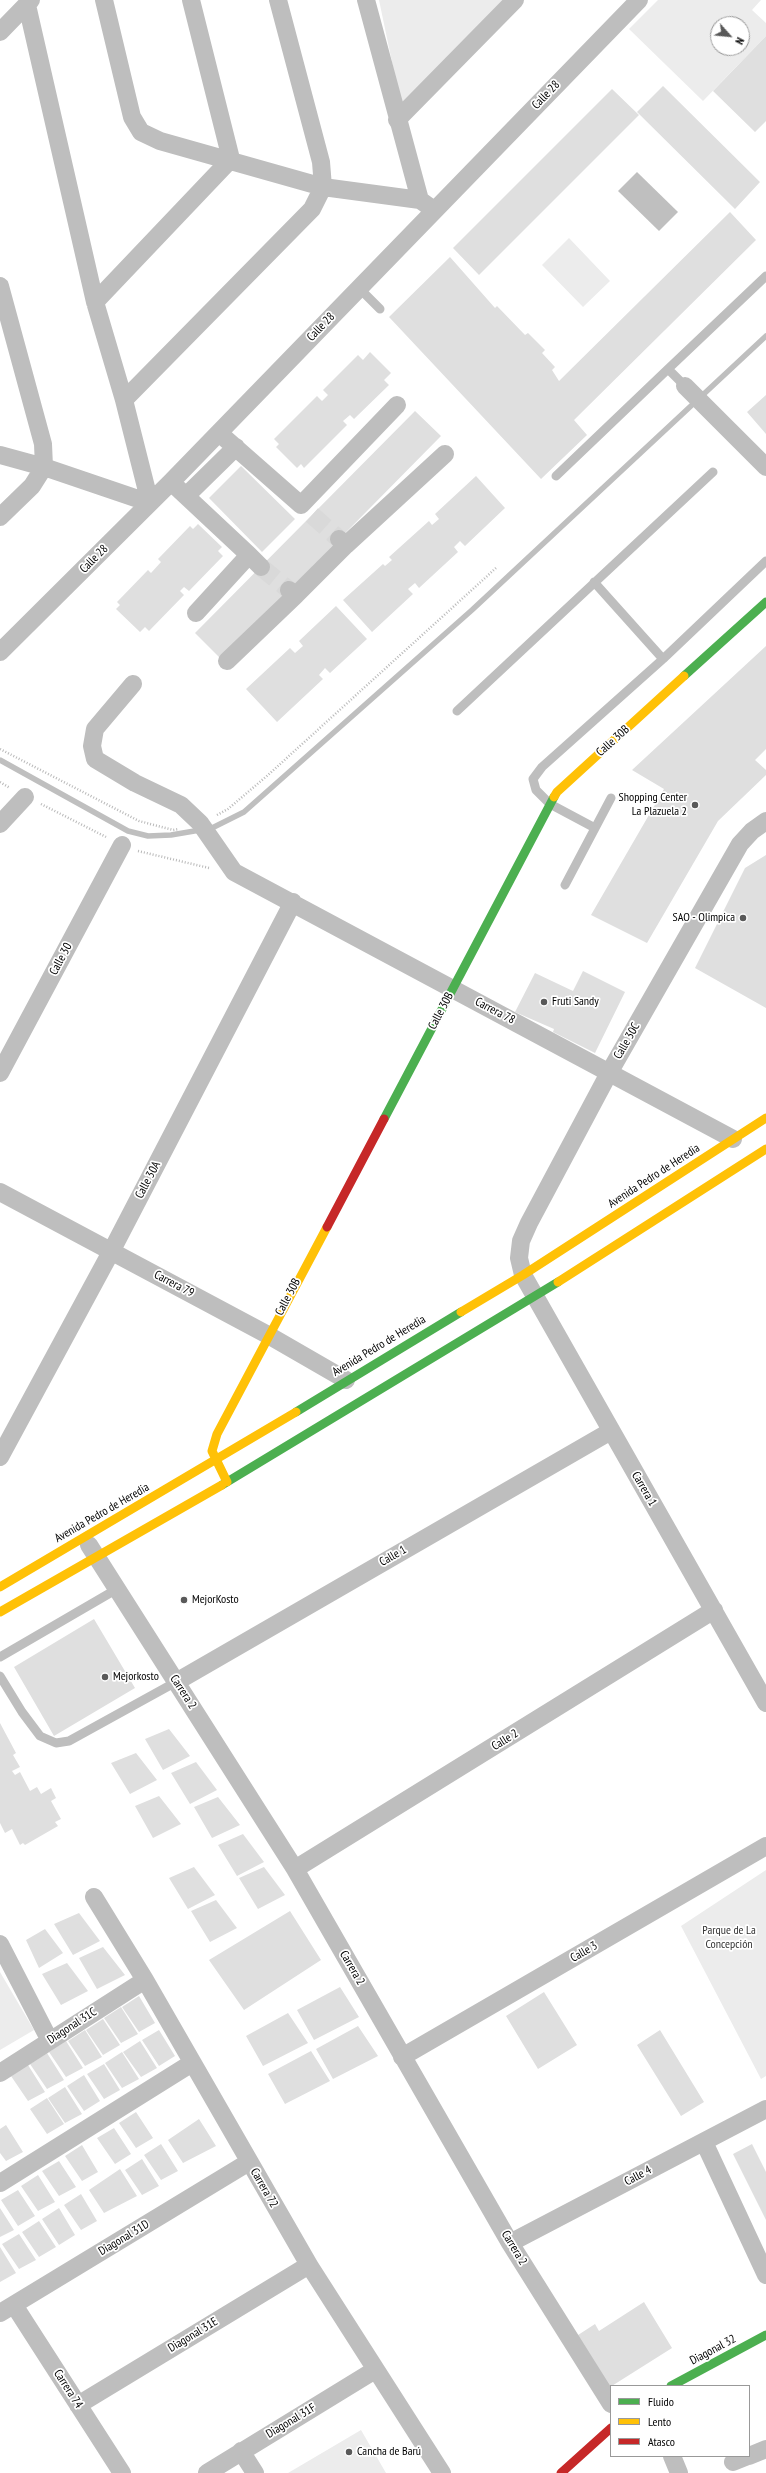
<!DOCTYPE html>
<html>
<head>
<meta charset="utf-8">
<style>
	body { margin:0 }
	#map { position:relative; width:766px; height:2473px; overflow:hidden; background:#fff; font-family:"PT Sans Narrow",sans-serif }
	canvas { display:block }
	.legend { position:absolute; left:610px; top:2385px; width:140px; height:72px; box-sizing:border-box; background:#fff; border:1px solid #999; margin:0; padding:5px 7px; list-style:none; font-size:12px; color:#000 }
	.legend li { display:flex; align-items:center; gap:8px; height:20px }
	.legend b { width:20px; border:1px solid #999 }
	.north { position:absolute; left:710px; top:16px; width:40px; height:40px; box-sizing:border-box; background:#fff; border:1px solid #999; border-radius:50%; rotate:117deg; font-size:11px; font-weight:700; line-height:16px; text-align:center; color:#000 }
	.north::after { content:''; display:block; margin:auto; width:14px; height:18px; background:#595959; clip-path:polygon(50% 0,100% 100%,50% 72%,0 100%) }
</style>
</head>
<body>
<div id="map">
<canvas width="766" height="2473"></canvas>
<ul class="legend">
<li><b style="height:5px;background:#4caf50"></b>Fluido</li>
<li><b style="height:5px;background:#ffc107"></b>Lento</li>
<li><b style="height:5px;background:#c62828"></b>Atasco</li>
</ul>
<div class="north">N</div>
</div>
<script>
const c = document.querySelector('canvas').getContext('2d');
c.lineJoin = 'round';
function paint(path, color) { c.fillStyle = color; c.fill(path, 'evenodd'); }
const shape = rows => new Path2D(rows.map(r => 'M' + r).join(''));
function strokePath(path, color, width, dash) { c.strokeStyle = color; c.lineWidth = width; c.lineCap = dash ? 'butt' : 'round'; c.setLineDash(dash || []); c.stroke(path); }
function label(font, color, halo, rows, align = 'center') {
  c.font = font + ' "PT Sans Narrow",sans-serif'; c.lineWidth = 3.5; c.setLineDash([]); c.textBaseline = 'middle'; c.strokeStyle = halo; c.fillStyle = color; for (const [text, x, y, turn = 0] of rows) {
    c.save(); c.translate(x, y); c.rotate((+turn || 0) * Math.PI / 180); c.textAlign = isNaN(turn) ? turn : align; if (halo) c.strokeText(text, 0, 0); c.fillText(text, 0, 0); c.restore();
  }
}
paint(shape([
	[379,0,506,0,401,105],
	[658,0,761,0,752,10,766,23,766,36,703,101,629,29],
	[718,24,742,24,742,48,718,48],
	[569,238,610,281,583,307,542,265],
	[766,1870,766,2076,761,2079,681,1926],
	[0,1972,34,2030,0,2050],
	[361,2430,386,2473,288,2473]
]), '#ececec');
paint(shape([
	[637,172,678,212,659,231,618,191]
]), '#bfbfbf');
strokePath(shape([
	[0,760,128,831,148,836,171,835,212,828,244,812,472,610,766,336]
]), '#bfbfbf', 5.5);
paint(shape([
	[766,36,766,121,755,132,713,91],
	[663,86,760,182,735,209,637,112],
	[612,89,639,115,479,275,453,248],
	[730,212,756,240,574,420,587,435,541,479,389,317,450,257,495,308,497,306,525,335,528,333,545,350,542,353,555,367,552,370,559,381],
	[370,352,391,373,384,380,389,385,354,419,350,415,343,421,347,425,304,468,301,464,297,468,276,447,279,444,274,439,317,396,322,401,328,395,323,390,358,355,363,360],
	[766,395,766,434,747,412],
	[415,411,441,436,221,659,195,633],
	[241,466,295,519,262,552,209,498],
	[476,476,505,508,465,546,460,541,454,547,458,552,419,588,415,583,408,589,413,594,372,632,343,600,383,564,385,566,392,560,389,557,429,521,432,525,439,519,435,514],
	[198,524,222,547,218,551,223,556,189,591,184,587,180,591,184,595,149,631,145,627,140,632,116,609,120,605,117,602,148,570,151,573,161,562,158,559,190,526,193,529],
	[336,606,367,639,330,673,325,668,319,675,323,679,277,722,246,689,290,648,295,653,303,646,299,641],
	[766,646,766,749,755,760,766,770,766,775,718,821,647,943,591,915,664,789,632,770],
	[766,855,766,1008,695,968,745,868],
	[583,971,625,992,595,1053,553,1032,554,1029,515,1012,535,973,573,991],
	[94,1619,135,1688,54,1736,14,1667],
	[0,1723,16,1753,13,1755,20,1767,12,1771,15,1775,20,1772,30,1791,37,1787,41,1794,51,1788,56,1798,51,1801,61,1819,55,1822,58,1826,25,1845,23,1843,20,1845,12,1829,5,1833,0,1823],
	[169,1729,190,1756,163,1770,145,1739],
	[136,1753,157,1780,130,1794,111,1763],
	[196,1762,217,1790,190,1804,171,1773],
	[159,1796,181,1824,153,1838,135,1806],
	[218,1797,240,1825,212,1838,194,1807],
	[243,1834,264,1862,237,1876,218,1845],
	[194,1867,215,1895,188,1909,169,1878],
	[264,1867,285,1895,258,1909,239,1878],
	[216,1900,237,1928,210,1942,191,1911],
	[290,1911,321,1960,244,2010,209,1960],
	[79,1913,100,1941,73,1955,54,1924],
	[45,1929,63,1953,39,1968,26,1940],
	[103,1947,125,1975,97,1989,79,1958],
	[67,1963,88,1991,61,2005,42,1974],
	[340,1987,359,2017,314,2040,297,2010],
	[544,1992,577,2045,538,2069,506,2016],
	[139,1996,155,2023,139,2032,122,2007],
	[121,2007,138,2034,121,2043,104,2018],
	[288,2013,308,2043,263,2066,246,2036],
	[103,2019,120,2045,103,2055,86,2030],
	[358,2026,378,2056,333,2079,316,2049],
	[85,2030,102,2057,85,2066,68,2041],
	[159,2030,175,2056,159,2066,142,2040],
	[660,2030,704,2102,681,2116,637,2045],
	[66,2041,83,2068,66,2077,49,2052],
	[140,2041,157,2068,141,2077,123,2052],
	[311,2051,330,2081,285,2104,268,2074],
	[122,2052,139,2079,122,2088,105,2063],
	[47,2053,64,2080,47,2089,30,2064],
	[104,2064,120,2090,104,2099,87,2074],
	[28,2065,45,2092,28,2101,11,2076],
	[84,2075,100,2101,84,2111,67,2086],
	[65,2087,82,2114,65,2123,48,2098],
	[47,2098,64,2124,47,2134,30,2109],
	[136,2112,153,2138,136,2148,119,2123],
	[199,2119,216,2146,183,2163,168,2140],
	[6,2125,23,2152,6,2161,0,2153,0,2129],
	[114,2128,131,2154,115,2164,97,2138],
	[161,2144,178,2171,161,2180,144,2155],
	[752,2144,766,2172,766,2220,733,2154],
	[82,2145,98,2172,82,2181,65,2156],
	[142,2159,159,2186,142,2195,125,2170],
	[59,2161,76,2187,59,2196,42,2171],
	[120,2169,137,2196,104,2213,89,2190],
	[38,2175,55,2202,38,2211,21,2186],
	[18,2190,35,2216,18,2226,1,2200],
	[81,2194,97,2221,81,2230,64,2205],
	[0,2208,14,2230,0,2237],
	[59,2208,75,2235,59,2245,42,2219],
	[39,2221,56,2247,39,2257,22,2232],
	[19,2234,36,2260,19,2269,2,2244],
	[0,2247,16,2273,0,2282],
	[644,2302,672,2348,607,2389,575,2337,595,2324,599,2331]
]), '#dfdfdf');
strokePath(shape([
	[312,515,339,539],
	[261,567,289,590]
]), '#d9d9d9', 18, [18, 9]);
strokePath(shape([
	[0,749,139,821,173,830,179,829],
	[0,782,10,788],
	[41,804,106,837],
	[217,815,228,809,268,775,496,568],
	[138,851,209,868]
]), '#b9b9b9', 2.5, [1, 2]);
strokePath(shape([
	[359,288,380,309],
	[668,369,766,276],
	[556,476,668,369,685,386],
	[594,582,663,659],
	[457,711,713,472],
	[595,828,550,804,536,790,533,779,542,767,663,659,766,561],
	[565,885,611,798],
	[0,1657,117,1589],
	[0,1676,22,1712,40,1736,56,1743,69,1741,176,1682]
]), '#bebebe', 9);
strokePath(shape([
	[104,0,132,117,141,132,160,141,323,187,420,200,434,210],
	[191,0,231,159],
	[366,0,420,200],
	[27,5,95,302,124,400,150,503],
	[0,32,31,0],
	[397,120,515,0],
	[0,286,43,444,44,467,32,486,0,517],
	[95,302,231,159],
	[685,386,766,467],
	[124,400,312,209,323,187,321,162,278,0],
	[219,433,301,505,397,405],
	[0,455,44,467,150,503],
	[171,482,249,555,196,613],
	[186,496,236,447],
	[339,539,346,545,445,454],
	[249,555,261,567],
	[296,595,346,545],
	[0,652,171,482,639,0],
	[227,661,296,595,289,590],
	[133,684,95,729,92,746,95,759,135,783,181,805,200,823,234,872,733,1139],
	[766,821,752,831,740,844,609,1073,529,1223,521,1241,519,1258,523,1275,766,1703],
	[0,824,25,797],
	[0,1073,122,845],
	[0,1192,268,1335,346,1380],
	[0,1457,112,1250,293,902],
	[89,1545,295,1869,510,2243,611,2404],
	[176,1682,611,1431],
	[295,1869,714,1610],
	[94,1897,145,1980,309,2265,442,2473],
	[0,1944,50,2041],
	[402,2057,766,1846],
	[0,2073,145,1980],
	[704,2142,766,2275],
	[0,2183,192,2063],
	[510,2243,766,2109],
	[14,2305,122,2473],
	[0,2313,249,2162],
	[78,2405,309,2265],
	[241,2451,255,2473],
	[672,2456,679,2473],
	[749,2456,766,2449],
	[733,2462,748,2456],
	[207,2473,375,2370]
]), '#bebebe', 18);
strokePath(shape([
	[684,676,766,602],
	[384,1119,554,797],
	[296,1412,461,1312],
	[222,1485,558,1282],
	[671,2386,766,2335]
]), '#4caf50', 9);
strokePath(shape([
	[554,797,557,792,684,676],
	[558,1282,766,1149],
	[461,1312,523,1275,766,1118],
	[227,1482,212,1451,217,1434,327,1227],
	[0,1587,296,1412],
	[0,1612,222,1485]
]), '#ffc107', 9);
strokePath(shape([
	[327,1227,384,1119],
	[561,2473,611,2428]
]), '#c62828', 9);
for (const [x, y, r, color] of [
	[695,805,4,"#595959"],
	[743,918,4,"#595959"],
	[544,1002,4,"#595959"],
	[184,1600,4,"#595959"],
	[105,1677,4,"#595959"],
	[349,2452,4,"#595959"]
]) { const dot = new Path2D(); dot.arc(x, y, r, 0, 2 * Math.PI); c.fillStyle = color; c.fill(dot); strokePath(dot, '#fff', 1.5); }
label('12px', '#000', '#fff', [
	["Calle 28",546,95,-46],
	["Calle 28",321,327,-46],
	["Calle 28",94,559,-45],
	["Calle 30B",613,741,-42],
	["Calle 30",61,959,-62],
	["Calle 30B",441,1011,-62],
	["Carrera 78",495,1011,28],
	["Calle 30C",627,1041,-60],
	["Avenida Pedro de Heredia",654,1176,-33],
	["Calle 30A",148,1180,-62],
	["Carrera 79",174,1284,28],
	["Calle 30B",288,1297,-62],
	["Avenida Pedro de Heredia",379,1346,-31],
	["Carrera 1",644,1489,60],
	["Avenida Pedro de Heredia",102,1513,-30],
	["Calle 1",393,1556,-30],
	["Carrera 2",183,1692,57],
	["Calle 2",505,1740,-32],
	["Calle 3",584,1952,-30],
	["Carrera 2",352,1968,60],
	["Diagonal 31C",72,2026,-33],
	["Calle 4",638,2176,-28],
	["Carrera 72",264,2188,60],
	["Diagonal 31D",124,2238,-31],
	["Carrera 2",514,2248,59],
	["Diagonal 31E",193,2335,-31],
	["Diagonal 32",713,2350,-28],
	["Carrera 74",68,2389,57],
	["Diagonal 31F",291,2421,-31]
]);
label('12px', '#000', '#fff', [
	["Shopping Center",687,798,"right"],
	["La Plazuela 2",687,812,"right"],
	["SAO - Olimpica",735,918,"right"],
	["Fruti Sandy",552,1002],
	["MejorKosto",192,1600],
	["Mejorkosto",113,1677],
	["Cancha de Barú",357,2452]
], 'left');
label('12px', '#333', '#fff', [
	["Parque de La",729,1931],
	["Concepción",729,1945]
]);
</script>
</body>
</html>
